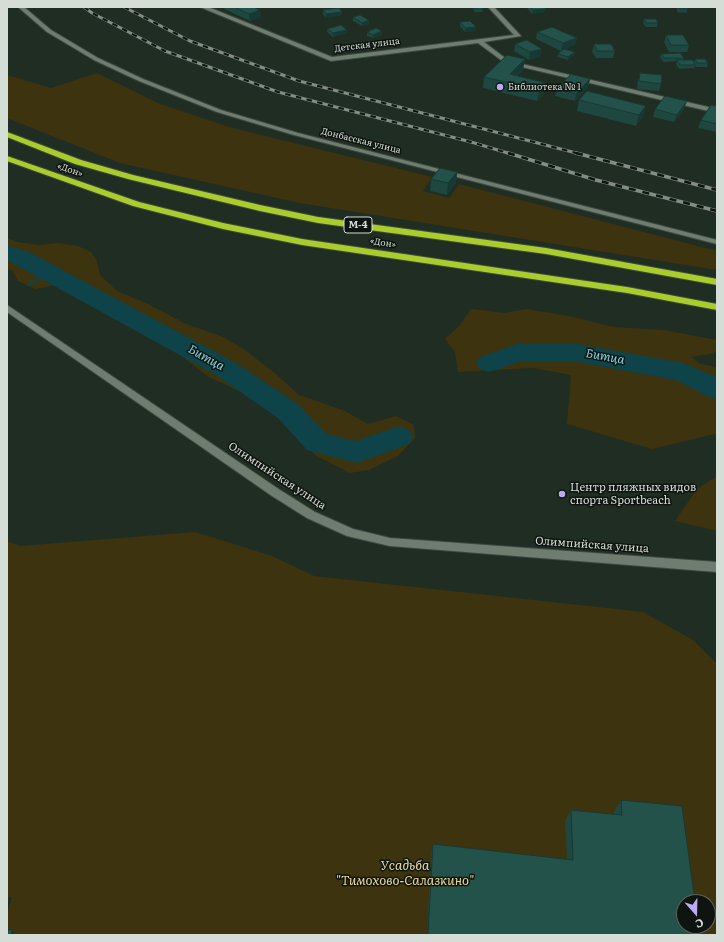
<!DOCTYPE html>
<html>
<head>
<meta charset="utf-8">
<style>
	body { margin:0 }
	#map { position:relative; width:724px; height:942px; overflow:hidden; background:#202d23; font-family:Literata,serif }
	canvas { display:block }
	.frame { position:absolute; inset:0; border:8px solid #d4ddd6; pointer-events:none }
	.north { position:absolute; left:676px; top:894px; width:40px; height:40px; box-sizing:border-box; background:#0e140f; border:1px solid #5d645f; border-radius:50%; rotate:160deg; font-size:11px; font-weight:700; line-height:16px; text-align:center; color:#d4ddd6 }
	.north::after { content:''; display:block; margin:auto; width:14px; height:18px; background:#bcaaf5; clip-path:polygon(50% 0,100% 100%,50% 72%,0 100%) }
</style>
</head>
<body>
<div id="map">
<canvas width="724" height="942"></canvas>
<div class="frame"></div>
<div class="north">С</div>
</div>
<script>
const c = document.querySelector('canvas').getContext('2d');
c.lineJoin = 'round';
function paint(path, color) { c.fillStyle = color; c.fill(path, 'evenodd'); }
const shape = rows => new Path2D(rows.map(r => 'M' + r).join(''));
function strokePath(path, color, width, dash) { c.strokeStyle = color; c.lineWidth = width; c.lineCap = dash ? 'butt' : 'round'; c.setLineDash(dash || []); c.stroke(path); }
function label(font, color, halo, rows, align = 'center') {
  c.font = font + ' Literata,serif'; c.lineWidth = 3; c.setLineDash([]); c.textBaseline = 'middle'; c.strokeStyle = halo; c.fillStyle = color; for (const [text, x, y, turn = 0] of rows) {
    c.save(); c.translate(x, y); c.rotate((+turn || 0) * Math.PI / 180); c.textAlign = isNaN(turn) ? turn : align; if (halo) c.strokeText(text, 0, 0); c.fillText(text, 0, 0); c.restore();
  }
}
paint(shape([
	[97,73,160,104,229,127,432,177,423,191,449,198,459,184,717,251,717,270,300,203,120,163,7,118,7,75,51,88],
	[7,238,17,242,39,245,58,243,78,246,91,252,97,261,100,275,117,291,146,303,184,323,223,337,245,350,276,374,299,395,345,411,368,424,396,416,414,425,415,438,398,456,369,470,350,473,315,455,298,437,288,422,256,399,209,377,180,355,138,329,55,285,35,289,18,281,12,270,7,269],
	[471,309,504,313,526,309,569,316,613,327,664,330,717,340,717,351,710,354,691,357,701,364,717,367,717,436,715,434,652,449,567,424,571,375,533,368,458,372,455,352,445,339,459,326],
	[717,476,717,531,675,521,697,489],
	[195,532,272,556,314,576,643,612,693,640,717,664,717,935,7,935,7,914,12,897,7,898,7,541,20,546],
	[684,902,708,902,708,926,684,926]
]), '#3e330f');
paint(shape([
	[47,271,49,271,50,272,30,286,28,286,28,284,47,271]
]), '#0e434a');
paint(shape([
	[7,245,29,252,236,363,298,404,327,434,356,441,399,426,409,430,413,437,409,444,357,463,307,450,278,418,216,375,7,260,7,245],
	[520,343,578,344,683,363,717,377,717,399,707,396,676,380,578,362,522,361,489,372,480,369,476,363,480,357,520,343]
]), '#0e434a');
const minor = shape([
	[18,7,24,7,51,30,98,58,143,79,221,110,298,133,717,240,717,244,294,135,217,112,139,81,94,60,47,32,18,7],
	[200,7,208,7,332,57,514,35,488,7,494,7,521,36,484,42,509,61,717,109,717,113,505,63,478,43,331,61,200,7],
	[7,305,280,490,315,512,353,529,390,538,717,562,717,572,390,546,347,536,307,518,272,496,7,312,7,305]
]);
const highway = shape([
	[7,132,81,160,133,175,260,205,318,217,546,248,717,279,717,285,546,254,318,223,260,211,128,179,75,164,7,137,7,132],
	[7,156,139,202,223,223,302,239,627,287,717,304,717,310,627,293,302,245,223,229,133,206,7,161,7,156]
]);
strokePath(minor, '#3e4941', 2);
strokePath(highway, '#3e4941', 2);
paint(minor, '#6e7d70');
paint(highway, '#aacd2c');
const railFar1 = shape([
	[84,7,92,13,165,51,278,92,471,142,511,154],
	[124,7,190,41,299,81,580,154]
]);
const rail = shape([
	[508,153,596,180,717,211],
	[576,153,717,190]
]);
strokePath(railFar1, '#828d85', 3);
strokePath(rail, '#828d85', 3.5);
strokePath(railFar1, '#0e140f', 2, [5.5]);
strokePath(rail, '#0e140f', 2.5, [7]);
paint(shape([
	[224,7,253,7,260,10,261,17,250,21,224,9],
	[472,7,482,7,483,9,482,12,475,12],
	[527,7,544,7,545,12,532,14,527,8],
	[677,7,688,7,686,13,677,12],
	[323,10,342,15,326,18,323,14],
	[353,17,369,24,362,26,353,21],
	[644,19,658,23,657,27,646,27,643,23],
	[460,22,476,31,465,32,460,26],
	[327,29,347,30,347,33,333,37,327,32],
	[382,31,382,35,373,38,367,36,367,32],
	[537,32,577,38,575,45,565,49,575,52,574,55,568,60,557,57,558,54,561,51,536,39],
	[666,35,689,45,687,52,669,52,664,42],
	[515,44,541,56,529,60,514,51],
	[594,44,615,51,613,58,596,58,592,52],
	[661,54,684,58,683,60,694,62,695,59,708,63,707,67,696,67,695,65,694,68,679,69,676,64,677,61,663,62,660,57],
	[523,70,517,76,546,83,544,94,537,101,483,88,484,77],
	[640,73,661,84,659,91,637,89,638,80],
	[590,79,588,87,575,101,555,96,557,89],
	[587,91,643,117,636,126,577,111,579,100],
	[717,106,717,132,698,128,701,120],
	[655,109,684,109,674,122,653,117],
	[457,172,456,183,447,195,430,191,431,179],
	[621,800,699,935,427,935,431,855,433,844,567,859,565,821,571,810,614,814,614,811]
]), '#1d473f');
paint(shape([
	[546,9,545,12,532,14,533,10],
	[260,10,261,17,250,21,249,14],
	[342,12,342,15,326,18,326,14],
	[369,20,369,24,362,26,362,23],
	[476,27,476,31,465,32,466,28],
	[347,30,347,33,333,37,333,33],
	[382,31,382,35,373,38,373,35],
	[577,38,575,45,561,51,563,43],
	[542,49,541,56,529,60,530,52],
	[575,52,574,55,568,60,568,57],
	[525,59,523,70,510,83,510,74],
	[590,79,588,87,575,101,576,94],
	[546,83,544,94,537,101,539,90],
	[687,101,684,109,674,122,677,115],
	[646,106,643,117,636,126,639,115],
	[457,172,456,183,447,195,448,183],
	[12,930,15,932,14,935,11,935]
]), '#183933');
const building = shape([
	[234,7,253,7,260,10,249,14,234,7],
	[474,7,482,7,483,9,475,9,474,7],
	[530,7,544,7,546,9,533,10,530,7],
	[678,7,688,7,687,9,678,8,678,7],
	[339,8,342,12,326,14,323,10,339,8],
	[360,15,369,20,362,23,353,17,360,15],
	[644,19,656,19,658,23,646,23,644,19],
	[470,21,476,27,466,28,460,22,470,21],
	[341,25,347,30,333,33,327,29,341,25],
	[552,27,577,38,563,43,537,32,552,27],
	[376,28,382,31,373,35,367,32,376,28],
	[666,35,683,35,689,45,671,45,666,35],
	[527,40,542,49,530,52,515,44,527,40],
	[594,44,611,44,615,51,597,51,594,44],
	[564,49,575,52,568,57,558,54,564,49],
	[680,53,684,58,664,58,661,54,680,53],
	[507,55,525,59,510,74,546,83,539,90,484,77,507,55],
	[695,59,705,59,708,63,697,63,695,59],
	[677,60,693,60,695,65,680,65,677,60],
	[640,73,662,75,661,84,639,81,640,73],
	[571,74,590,79,576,94,557,89,571,74],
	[587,91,646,106,639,115,579,100,587,91],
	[665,96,687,101,677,115,655,109,665,96],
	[711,105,717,106,717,124,701,120,711,105],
	[440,168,457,172,448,183,431,179,440,168],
	[621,800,682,806,695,902,684,902,684,926,698,926,699,935,433,935,428,934,433,844,573,860,571,810,622,815,621,800],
	[7,930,12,930,11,935,7,935,7,930]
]);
paint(building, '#225249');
strokePath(building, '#183933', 1);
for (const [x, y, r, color] of [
	[500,87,4,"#bcaaf5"],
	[562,494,4,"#bcaaf5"]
]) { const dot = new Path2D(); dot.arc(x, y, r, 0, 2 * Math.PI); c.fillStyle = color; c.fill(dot); strokePath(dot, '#0e140f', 1.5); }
label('9px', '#d4ddd6', '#0e140f', [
	["Детская улица",367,45,-7],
	["Донбасская улица",361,141,14],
	["«Дон»",70,170,19],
	["«Дон»",383,243,9]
]);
label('9px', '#d4ddd6', '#0e140f', [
	["Библиотека № 1",508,87]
], 'left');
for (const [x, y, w] of [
	[358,225,28]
]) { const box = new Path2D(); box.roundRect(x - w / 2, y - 8, w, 16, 3); c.fillStyle = '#0e140f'; c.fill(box); strokePath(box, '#d4ddd6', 1); }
label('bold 10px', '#d4ddd6', null, [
	["М-4",358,225]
]);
label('11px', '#d4ddd6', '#0e140f', [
	["Олимпийская улица",277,476,33],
	["Олимпийская улица",592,545,4]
]);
label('11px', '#d4ddd6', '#0e140f', [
	["Центр пляжных видов",570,488],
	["спорта Sportbeach",570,501]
], 'left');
label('italic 12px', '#85d9e7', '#0e140f', [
	["Битца",605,357,10],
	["Битца",206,358,29]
]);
label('italic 13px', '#ecd999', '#0e140f', [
	["Усадьба",405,866],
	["\"Тимохово-Салазкино\"",405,881]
]);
</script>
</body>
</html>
